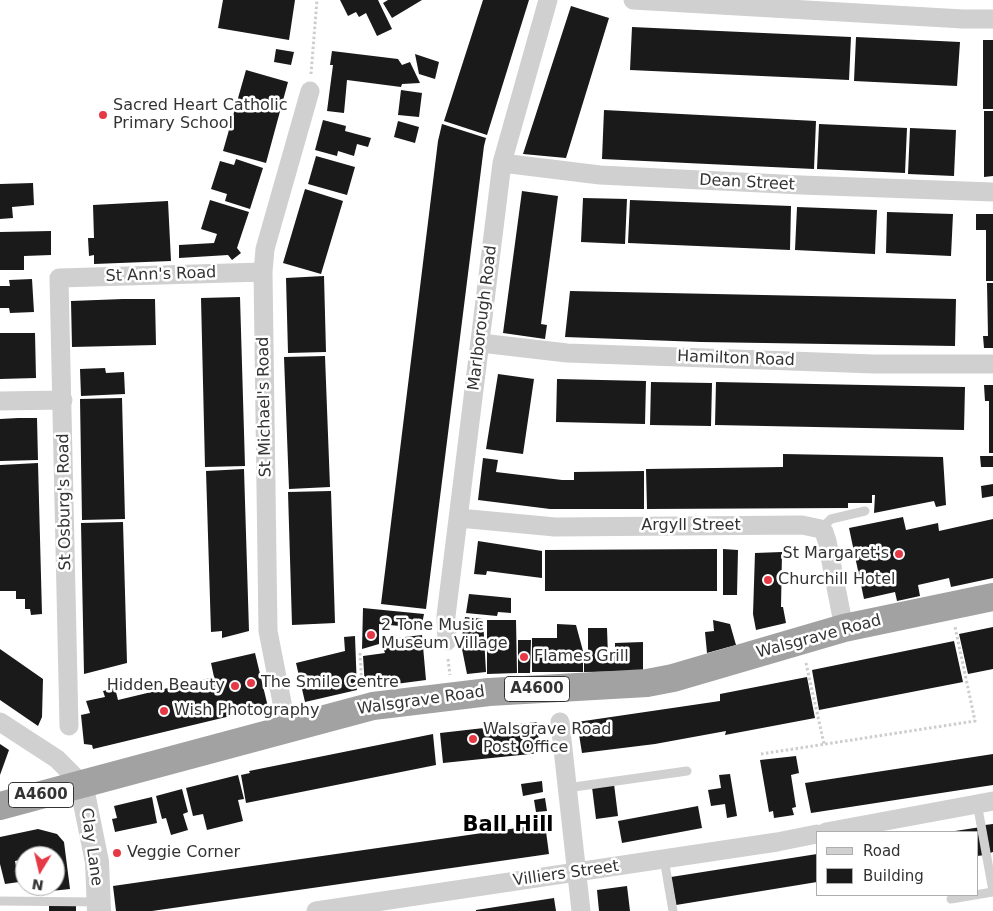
<!DOCTYPE html>
<html>
<head>
<meta charset="utf-8">
<style>
	body { margin:0 }
	#map { position:relative; width:993px; height:911px; overflow:hidden; background:#fff; font-family:"DejaVu Sans",sans-serif }
	canvas { display:block }
	.legend { position:absolute; left:816px; top:831px; width:162px; height:65px; box-sizing:border-box; background:#fff; border:1px solid #adadad; margin:0; padding:6px 9px; list-style:none; font-size:15px; color:#333 }
	.legend li { display:flex; align-items:center; gap:10px; height:25px }
	.legend b { width:25px; border:1px solid #adadad }
	.north { position:absolute; left:15px; top:846px; width:50px; height:50px; box-sizing:border-box; background:#fff; border:1px solid #adadad; border-radius:50%; rotate:189deg; font-size:14px; font-weight:700; line-height:20px; text-align:center; color:#333 }
	.north::after { content:''; display:block; margin:auto; width:18px; height:22px; background:#e63946; clip-path:polygon(50% 0,100% 100%,50% 72%,0 100%) }
</style>
</head>
<body>
<div id="map">
<canvas width="993" height="911"></canvas>
<ul class="legend">
<li><b style="height:6px;background:#d0d0d0"></b>Road</li>
<li><b style="height:14px;background:#1a1a1a"></b>Building</li>
</ul>
<div class="north">N</div>
</div>
<script>
const c = document.querySelector('canvas').getContext('2d');
c.lineJoin = 'round';
function paint(path, color) { c.fillStyle = color; c.fill(path, 'evenodd'); }
const shape = rows => new Path2D(rows.map(r => 'M' + r).join(''));
function strokePath(path, color, width, dash) { c.strokeStyle = color; c.lineWidth = width; c.lineCap = dash ? 'butt' : 'round'; c.setLineDash(dash || []); c.stroke(path); }
function label(font, color, halo, rows, align = 'center') {
  c.font = font + ' "DejaVu Sans",sans-serif'; c.lineWidth = 5; c.setLineDash([]); c.textBaseline = 'middle'; c.strokeStyle = halo; c.fillStyle = color; for (const [text, x, y, turn = 0] of rows) {
    c.save(); c.translate(x, y); c.rotate((+turn || 0) * Math.PI / 180); c.textAlign = isNaN(turn) ? turn : align; if (halo) c.strokeText(text, 0, 0); c.fillText(text, 0, 0); c.restore();
  }
}
paint(shape([
	[223,0,295,0,289,40,218,28],
	[340,0,378,0,392,29,377,36,366,13,359,17,356,12,348,16],
	[388,0,422,0,392,18,383,3],
	[483,0,529,0,487,135,444,121],
	[571,6,609,18,566,158,523,154],
	[632,27,851,37,849,80,630,70],
	[856,37,960,42,957,86,854,81],
	[983,40,993,40,993,109,983,109],
	[276,49,294,52,291,65,274,62],
	[332,51,398,59,402,65,410,62,420,83,402,84,401,87,347,80,344,113,327,111,333,65,330,65],
	[415,54,439,62,435,79,419,74],
	[246,70,288,82,266,163,223,151],
	[401,90,422,93,419,117,398,115],
	[604,110,816,121,814,169,602,159],
	[984,111,993,111,993,176,984,177],
	[323,120,346,126,345,131,371,138,368,147,357,144,354,156,338,151,337,156,315,150],
	[398,121,419,127,415,143,394,137],
	[442,124,486,138,484,146,426,609,381,604,438,141],
	[819,124,907,128,905,173,817,169],
	[910,128,956,130,954,176,908,174],
	[316,156,355,167,347,195,308,184],
	[236,159,263,168,250,209,225,201,227,194,211,189,220,161,234,165],
	[33,183,34,205,12,207,13,218,0,219,0,184],
	[305,189,343,201,321,274,283,263],
	[522,191,558,196,541,324,547,325,545,339,503,333],
	[583,198,627,199,625,244,581,242],
	[210,200,249,212,237,248,241,253,232,260,228,255,179,258,179,245,214,243,217,234,201,229],
	[630,200,791,206,790,250,628,243],
	[168,201,171,261,94,264,94,255,89,256,88,238,94,238,93,205],
	[797,207,877,210,875,254,795,250],
	[887,212,953,214,951,256,886,253],
	[976,214,993,214,993,281,986,281,986,230,976,230],
	[51,231,51,255,24,256,24,270,0,270,0,232],
	[324,276,326,352,288,353,286,278],
	[32,279,34,312,10,313,9,308,0,308,0,286,10,286,9,280],
	[987,283,993,283,993,348,984,348,983,336,988,336],
	[570,291,956,299,955,346,701,342,565,337],
	[240,297,245,466,205,467,201,298],
	[123,299,155,299,156,345,72,347,71,301],
	[0,333,35,333,36,378,0,379],
	[325,356,330,487,289,489,284,357],
	[105,368,106,373,124,372,125,394,81,396,80,369],
	[498,374,534,379,523,454,486,449],
	[557,379,646,381,645,424,556,422],
	[651,382,712,383,711,426,650,425],
	[716,382,965,387,964,430,715,425],
	[984,385,993,385,993,453,989,453,989,401,985,401],
	[122,398,125,519,82,520,80,399],
	[18,418,37,418,38,460,0,461,0,419],
	[783,454,943,457,946,505,936,507,934,501,874,513,875,495,872,495,872,503,848,503,848,508,647,509,646,469,783,467],
	[980,456,993,456,993,467,981,467],
	[483,458,498,460,496,472,562,480,574,480,574,472,644,471,644,509,550,509,478,500],
	[38,463,42,614,31,615,30,609,25,609,25,599,16,599,16,591,0,591,0,465],
	[244,469,249,631,222,638,222,631,211,632,206,471],
	[993,484,993,496,982,498,981,486],
	[331,491,335,623,292,625,288,492],
	[903,517,906,530,938,523,939,531,993,519,993,578,951,587,949,578,918,585,920,596,897,601,895,592,864,599,849,528],
	[123,522,127,663,84,674,81,523],
	[478,541,542,551,542,578,487,571,486,575,474,574],
	[717,549,717,591,545,591,545,550],
	[723,549,738,550,737,595,723,595],
	[782,552,781,607,783,607,786,623,756,630,753,614,755,553],
	[469,594,511,598,511,613,498,612,497,616,466,613],
	[363,608,424,614,422,624,401,621,400,626,379,624,379,644,362,649],
	[465,617,483,619,486,672,467,674,461,644],
	[487,620,516,620,517,673,487,674],
	[713,620,730,624,736,645,707,653,705,632,714,631],
	[557,624,576,625,583,651,583,672,532,672,532,638,557,638],
	[993,627,993,669,968,674,959,634],
	[588,628,607,628,608,656,615,656,615,643,643,642,643,671,584,672,584,657,588,657],
	[422,635,426,680,365,688,363,656,385,653,383,648,388,647,388,639],
	[355,636,357,690,305,702,296,663,345,651,344,637],
	[518,640,531,640,530,673,518,673],
	[954,641,963,682,819,710,812,670],
	[0,649,43,679,42,717,38,726,0,700],
	[255,653,268,707,93,749,92,745,84,744,81,715,90,713,86,701,105,697,103,691,115,688,118,700,214,677,211,663],
	[807,677,815,718,725,735,726,731,655,744,582,753,577,722,720,701,720,694],
	[537,722,540,753,443,763,440,733],
	[433,734,436,765,246,803,241,775,250,773,249,771],
	[0,744,9,750,0,775],
	[993,754,993,785,811,813,805,783],
	[796,756,799,773,791,775,796,807,792,808,794,815,774,818,773,811,769,812,760,760],
	[730,774,737,816,727,818,725,804,711,806,708,790,721,788,719,775],
	[238,775,244,799,238,800,243,821,207,830,203,814,193,816,186,788],
	[542,781,543,792,523,796,521,784],
	[614,784,618,816,596,819,592,787],
	[182,789,188,812,183,814,188,830,171,835,166,818,162,819,156,796],
	[152,797,157,823,115,832,112,819,117,818,114,806],
	[545,798,547,811,536,812,534,800],
	[698,806,702,828,622,843,618,821],
	[545,824,549,854,152,911,116,911,113,886],
	[993,824,993,852,990,853,985,825],
	[981,827,985,855,977,856,977,832,955,831],
	[38,829,57,834,64,842,70,889,51,891,50,886,55,886,55,856,44,855,25,856,25,859,15,861,19,882,5,884,0,864,0,837],
	[817,854,817,882,676,905,671,877],
	[627,886,630,911,599,911,597,890],
	[554,898,556,911,476,911,476,910],
	[49,904,76,904,76,911,49,911]
]), '#1a1a1a');
strokePath(shape([
	[311,74,317,0],
	[360,653,362,687],
	[448,659,450,675],
	[806,663,824,744],
	[761,754,975,721,955,627]
]), '#cdcdcd', 3, [2.5, 2.5]);
strokePath(shape([
	[821,529,831,519,865,511],
	[567,788,687,771],
	[977,803,993,891],
	[664,859,673,911],
	[951,899,993,892],
	[0,901,98,902]
]), '#d0d0d0', 9);
strokePath(shape([
	[633,0,963,19,993,19],
	[502,163,600,175,801,185,993,192],
	[481,343,567,353,874,364,993,364],
	[0,401,63,400],
	[459,518,555,527,802,525,821,529,824,532,827,541,844,628],
	[447,641,446,616,502,163,548,0],
	[0,722,57,759,81,783],
	[560,722,581,911],
	[69,726,59,278,263,272],
	[287,728,268,631,263,272,265,249,310,91],
	[826,832,993,801],
	[316,911,777,842,817,834]
]), '#d0d0d0', 19);
strokePath(shape([
	[81,783,97,862,99,911]
]), '#d0d0d0', 24);
strokePath(shape([
	[0,806,373,706,489,692,647,683,673,678,844,628,993,597]
]), '#a2a2a2', 28);
for (const [x, y, r, color] of [
	[103,115,5,"#e63946"],
	[899,554,5,"#e63946"],
	[768,580,5,"#e63946"],
	[371,635,5,"#e63946"],
	[524,657,5,"#e63946"],
	[251,683,5,"#e63946"],
	[235,686,5,"#e63946"],
	[164,711,5,"#e63946"],
	[473,739,5,"#e63946"],
	[117,853,5,"#e63946"]
]) { const dot = new Path2D(); dot.arc(x, y, r, 0, 2 * Math.PI); c.fillStyle = color; c.fill(dot); strokePath(dot, '#fff', 2); }
for (const [x, y, w] of [
	[537,689,65],
	[41,795,65]
]) { const box = new Path2D(); box.roundRect(x - w / 2, y - 12.5, w, 25, 4); c.fillStyle = '#fff'; c.fill(box); strokePath(box, '#333', 1); }
label('bold 15px', '#333', null, [
	["A4600",537,689],
	["A4600",41,795]
]);
label('16px', '#333', '#fff', [
	["Sacred Heart Catholic",113,106],
	["Primary School",113,124],
	["St Margaret's",889,554,"right"],
	["Churchill Hotel",778,580],
	["2 Tone Music",381,626],
	["Museum Village",381,644],
	["Flames Grill",534,657],
	["The Smile Centre",261,683],
	["Hidden Beauty",225,686,"right"],
	["Wish Photography",174,711],
	["Walsgrave Road",483,730],
	["Post Office",483,748],
	["Veggie Corner",127,853]
], 'left');
label('16px', '#333', '#fff', [
	["Dean Street",747,183,3],
	["St Ann's Road",161,275,-2],
	["Marlborough Road",483,318,-83],
	["Hamilton Road",736,359,2],
	["St Michael's Road",265,407,-91],
	["St Osburg's Road",65,502,-91],
	["Argyll Street",691,526],
	["Walsgrave Road",819,637,-15],
	["Walsgrave Road",421,701,-8],
	["Clay Lane",91,847,82],
	["Villiers Street",566,874,-8]
]);
label('bold 21px', '#000', '#fff', [
	["Ball Hill",508,826]
]);
</script>
</body>
</html>
